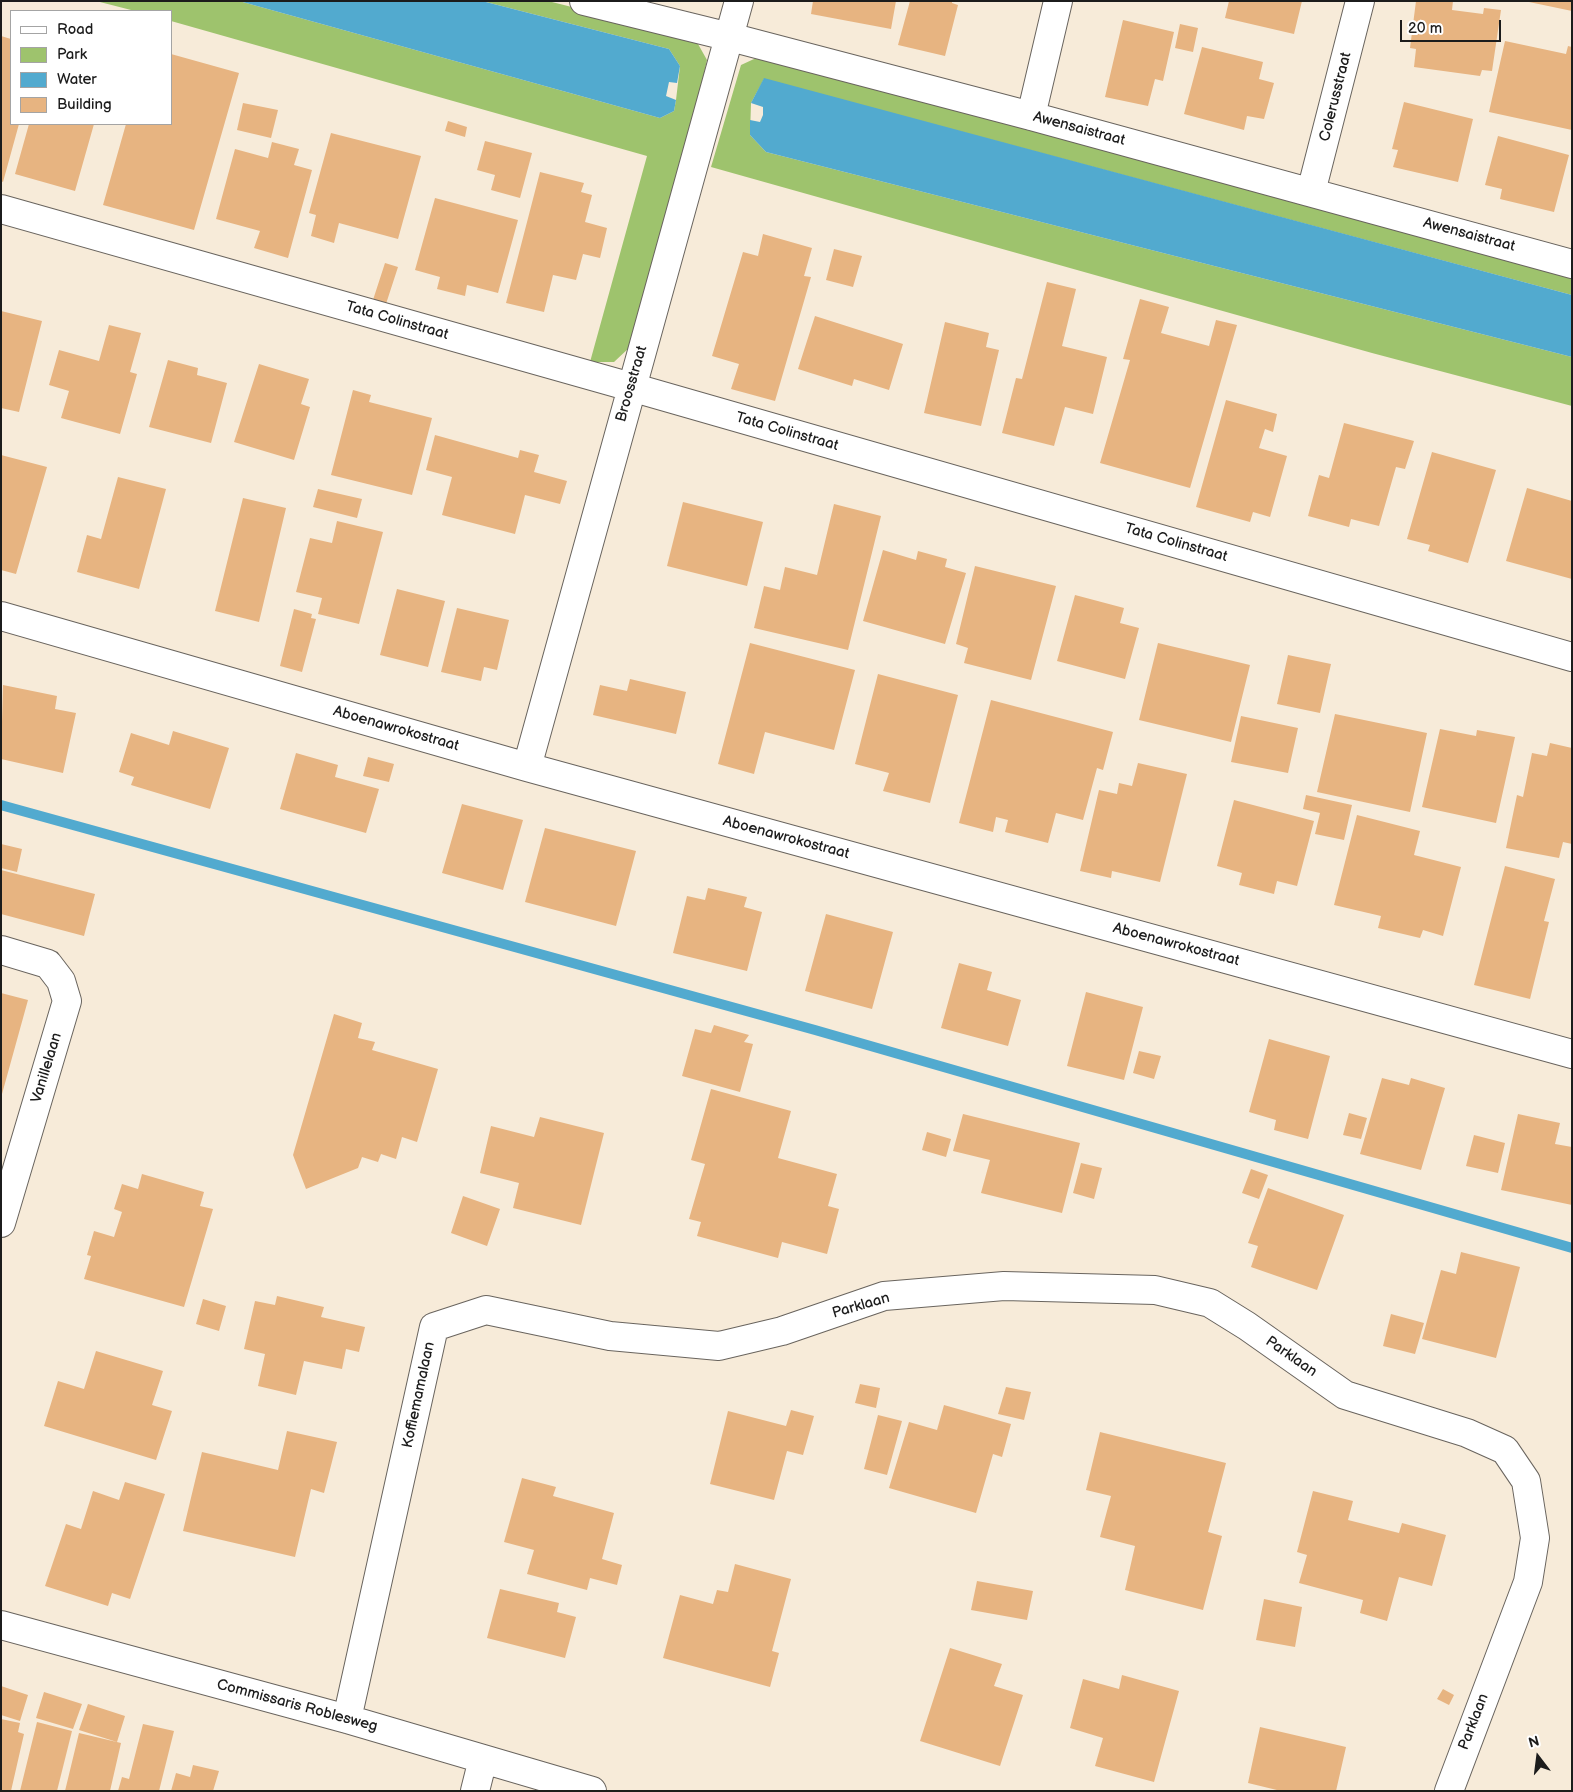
<!DOCTYPE html>
<html>
<head>
<meta charset="utf-8">
<style>
	body { margin:0 }
	#map { position:relative; width:1573px; height:1792px; overflow:hidden; background:#f7ebd9; font-family:"Balsamiq Sans",sans-serif }
	canvas { display:block }
	.frame { position:absolute; inset:0; border:2px solid #1c1c1c; pointer-events:none }
	.legend { position:absolute; left:10px; top:10px; width:162px; height:115px; box-sizing:border-box; background:#fff; border:1px solid #a4a4a4; margin:0; padding:6px 9px; list-style:none; font-size:15px; color:#1c1c1c }
	.legend li { display:flex; align-items:center; gap:10px; height:25px }
	.legend b { width:25px; border:1px solid #a4a4a4 }
	.north { position:absolute; left:1513px; top:1732px; width:50px; height:50px; -webkit-text-stroke:4px #fff; paint-order:stroke; rotate:345deg; font-size:14px; font-weight:700; line-height:20px; text-align:center; color:#1c1c1c }
	.north::after { content:''; display:block; margin:auto; width:18px; height:22px; background:#1c1c1c; clip-path:polygon(50% 0,100% 100%,50% 72%,0 100%) }
	.scale { position:absolute; left:1400px; top:20px; width:101px; height:22px; box-sizing:border-box; border:2px solid #1c1c1c; border-top:0; padding-left:6px; font-size:15px; line-height:18px; white-space:nowrap; color:#1c1c1c; -webkit-text-stroke:4px #fff; paint-order:stroke }
</style>
</head>
<body>
<div id="map">
<canvas width="1573" height="1792"></canvas>
<div class="frame"></div>
<ul class="legend">
<li><b style="height:6px;background:#fff"></b>Road</li>
<li><b style="height:14px;background:#9ec36d"></b>Park</li>
<li><b style="height:14px;background:#52aacf"></b>Water</li>
<li><b style="height:14px;background:#e7b481"></b>Building</li>
</ul>
<div class="north">N</div>
<div class="scale">20 m</div>
</div>
<script>
const c = document.querySelector('canvas').getContext('2d');
c.lineJoin = 'round';
function paint(path, color) { c.fillStyle = color; c.fill(path, 'evenodd'); }
const shape = rows => new Path2D(rows.map(r => 'M' + r).join(''));
function strokePath(path, color, width, dash) { c.strokeStyle = color; c.lineWidth = width; c.lineCap = dash ? 'butt' : 'round'; c.setLineDash(dash || []); c.stroke(path); }
function label(font, color, halo, rows, align = 'center') {
  c.font = font + ' "Balsamiq Sans",sans-serif'; c.lineWidth = 4.5; c.setLineDash([]); c.textBaseline = 'middle'; c.strokeStyle = halo; c.fillStyle = color; for (const [text, x, y, turn = 0] of rows) {
    c.save(); c.translate(x, y); c.rotate((+turn || 0) * Math.PI / 180); c.textAlign = isNaN(turn) ? turn : align; if (halo) c.strokeText(text, 0, 0); c.fillText(text, 0, 0); c.restore();
  }
}
paint(shape([
	[96,1,239,1,660,118,674,111,676,100,680,66,669,49,482,1,548,1,679,34,698,44,707,60,697,105,630,347,614,362,590,362,647,156,171,21,171,11,135,11],
	[754,59,771,59,1572,273,1572,295,764,79,751,103,750,135,766,152,1572,357,1572,406,1372,353,711,167,741,65]
]), '#9ec36d');
paint(shape([
	[239,1,482,1,669,49,680,66,677,83,669,82,666,96,676,100,674,111,660,118],
	[764,78,1572,295,1572,357,766,152,750,135,750,120,760,122,763,115,763,107,751,103]
]), '#52aacf');
strokePath(shape([
	[1,805,815,1030,1572,1248]
]), '#52aacf', 10);
paint(shape([
	[813,1,896,1,891,29,811,14],
	[910,1,952,1,952,3,958,5,945,56,898,45],
	[1229,1,1302,1,1294,34,1225,18],
	[1416,1,1453,1,1452,10,1483,14,1484,8,1501,10,1492,71,1482,70,1480,76,1414,67,1416,49,1410,48],
	[1529,1,1572,1,1572,11,1529,2],
	[1123,20,1174,32,1163,81,1155,79,1148,106,1105,97],
	[1180,24,1198,28,1193,52,1175,48],
	[1,36,11,39,11,124,19,124,3,182,1,181],
	[1505,41,1566,54,1568,46,1572,47,1572,130,1489,112],
	[1202,47,1263,62,1259,79,1274,83,1264,119,1247,116,1244,130,1184,114],
	[171,54,239,73,194,230,103,205,126,124,171,124],
	[1404,102,1473,119,1458,182,1393,167,1398,150,1392,149],
	[243,103,278,110,271,138,237,130],
	[448,121,467,127,465,137,445,131],
	[29,124,94,124,75,191,15,174],
	[331,133,421,156,398,239,339,223,334,243,311,236,316,215,309,213],
	[1498,136,1569,155,1554,212,1500,199,1502,189,1485,185],
	[485,141,532,153,520,198,491,190,495,175,477,170],
	[272,142,299,149,294,165,312,170,288,258,254,248,260,231,216,219,235,149,268,158],
	[540,172,584,183,581,192,592,195,585,222,607,228,600,258,583,254,576,280,553,275,544,312,506,303],
	[435,198,518,220,498,293,467,285,465,296,437,289,440,277,415,270],
	[763,234,812,248,804,276,811,277,775,401,731,389,739,364,712,356,743,252,758,256],
	[834,249,862,256,853,287,826,280],
	[385,263,398,267,385,307,372,303],
	[1047,282,1076,289,1062,346,1107,357,1093,414,1065,407,1054,446,1002,433,1016,378,1022,379],
	[1140,299,1169,307,1161,333,1209,346,1216,320,1237,325,1190,488,1100,463,1130,360,1123,359],
	[1,311,42,321,19,412,1,408],
	[815,316,903,344,889,390,854,379,852,386,798,369],
	[945,322,989,333,986,347,999,350,981,426,924,413],
	[109,325,141,333,130,372,137,374,120,434,61,418,69,391,49,385,59,350,99,361],
	[168,360,198,368,197,375,227,383,211,443,149,427],
	[259,364,309,379,301,404,310,407,294,460,234,442],
	[353,390,371,395,369,402,432,418,412,495,331,475],
	[1226,400,1277,414,1273,432,1265,429,1259,448,1287,456,1270,517,1253,512,1250,522,1196,507],
	[1344,423,1414,441,1405,469,1396,467,1379,526,1351,519,1349,527,1308,516,1319,475,1329,478],
	[435,435,518,458,520,450,539,455,534,472,567,481,560,504,525,495,515,534,442,515,452,477,426,470],
	[1432,452,1496,470,1468,563,1428,551,1430,545,1407,539],
	[1,455,47,467,16,574,1,570],
	[118,477,166,489,139,589,77,572,87,535,101,539],
	[1527,488,1572,501,1572,579,1506,561],
	[318,489,362,499,357,518,313,507],
	[243,498,286,508,259,622,215,611],
	[683,502,763,522,747,586,667,566],
	[834,504,881,516,848,650,754,628,764,586,780,590,785,567,817,575],
	[337,521,383,532,359,624,318,614,322,598,296,592,310,538,332,543],
	[883,550,916,560,918,551,947,559,945,567,966,573,945,644,863,621],
	[975,566,1056,586,1031,680,964,663,968,648,956,644],
	[397,589,445,601,428,667,380,655],
	[1075,595,1124,608,1120,623,1139,628,1125,679,1057,661],
	[457,608,509,620,497,670,484,667,481,681,441,672],
	[294,609,312,614,311,618,316,619,302,672,280,666],
	[750,643,855,670,834,750,765,732,754,774,718,764],
	[1158,643,1250,665,1231,742,1139,720],
	[1288,655,1331,664,1320,713,1277,704],
	[878,674,958,695,930,803,883,791,889,773,855,764],
	[630,679,686,692,676,734,593,715,600,685,627,691],
	[3,685,57,696,55,709,76,713,63,773,1,759],
	[991,700,1113,732,1103,770,1097,768,1083,820,1056,813,1048,843,1005,832,1008,820,996,817,993,832,959,823],
	[1335,714,1427,733,1410,812,1317,792],
	[1241,716,1298,728,1288,773,1231,762],
	[1440,729,1476,736,1477,730,1515,737,1496,823,1422,807],
	[173,731,229,748,210,809,131,785,134,777,119,772,131,733,169,745],
	[1550,743,1572,748,1572,844,1563,842,1559,858,1506,848,1517,795,1523,797,1532,753,1547,756],
	[296,753,338,765,335,777,379,789,366,833,280,809],
	[368,757,394,764,389,782,363,776],
	[1138,763,1187,774,1160,882,1112,871,1111,878,1080,871,1099,790,1117,794,1119,783,1132,786],
	[1306,795,1352,805,1344,840,1315,834,1320,813,1303,809],
	[1234,800,1314,821,1297,886,1277,881,1274,894,1239,885,1242,873,1217,866],
	[462,804,523,820,503,890,442,873],
	[1357,815,1420,831,1414,855,1461,867,1443,936,1423,930,1420,938,1378,928,1381,916,1334,905],
	[545,828,636,851,616,926,525,902],
	[1,844,22,849,17,872,1,868],
	[1505,866,1555,879,1544,921,1549,922,1530,999,1474,985],
	[1,870,95,894,84,936,1,914],
	[708,888,747,897,744,907,762,912,747,971,673,953,687,896,705,900],
	[826,914,893,932,872,1009,805,991],
	[959,963,992,972,987,990,1021,1000,1008,1046,941,1028],
	[1086,992,1143,1007,1124,1080,1067,1066],
	[1,993,28,1000,2,1094,1,1094],
	[334,1014,362,1023,358,1038,375,1042,372,1050,438,1069,417,1142,402,1137,396,1159,381,1154,378,1162,362,1157,358,1168,306,1189,293,1155],
	[714,1025,749,1035,744,1042,753,1044,740,1092,682,1076,695,1029,711,1033],
	[1269,1039,1330,1056,1308,1139,1274,1130,1276,1120,1249,1112],
	[1139,1051,1161,1056,1154,1079,1133,1073],
	[1382,1078,1409,1085,1411,1078,1445,1088,1421,1170,1360,1154],
	[711,1089,791,1111,778,1158,837,1174,828,1206,839,1209,827,1254,782,1242,778,1258,697,1236,701,1222,689,1219,705,1164,691,1160],
	[1349,1113,1367,1118,1361,1139,1343,1135],
	[963,1114,1080,1143,1062,1213,981,1193,990,1160,953,1151],
	[1518,1114,1560,1123,1555,1144,1572,1147,1572,1205,1501,1190],
	[540,1117,604,1133,581,1225,513,1208,519,1183,480,1173,491,1126,534,1137],
	[927,1132,951,1139,946,1157,922,1150],
	[1474,1135,1505,1143,1498,1173,1466,1166],
	[1081,1163,1102,1168,1094,1199,1073,1193],
	[1251,1169,1268,1175,1259,1199,1242,1193],
	[142,1174,204,1192,200,1206,213,1209,184,1307,84,1279,91,1256,87,1255,94,1231,114,1237,122,1212,114,1209,122,1184,138,1189],
	[1268,1188,1344,1215,1317,1290,1251,1267,1258,1246,1248,1243],
	[463,1196,500,1209,487,1246,451,1233],
	[1461,1252,1520,1267,1496,1358,1422,1339,1441,1270,1456,1274],
	[277,1296,324,1307,321,1317,365,1327,359,1352,346,1349,342,1369,304,1361,296,1395,258,1386,265,1354,244,1349,255,1301,275,1305],
	[203,1299,226,1306,219,1331,196,1324],
	[1391,1314,1424,1323,1415,1354,1383,1346],
	[96,1351,163,1371,152,1405,172,1411,156,1460,44,1426,58,1381,84,1389],
	[860,1384,880,1388,876,1408,855,1403],
	[1006,1387,1031,1392,1024,1420,998,1414],
	[944,1405,1011,1424,1002,1457,993,1454,976,1513,889,1488,909,1422,937,1430],
	[791,1410,814,1416,803,1455,787,1451,774,1500,710,1484,728,1411,786,1426],
	[878,1415,902,1421,887,1475,864,1469],
	[287,1431,337,1442,324,1493,311,1489,295,1557,183,1531,202,1452,278,1470],
	[1100,1432,1226,1463,1208,1532,1222,1536,1203,1610,1125,1590,1135,1546,1100,1537,1111,1496,1086,1490],
	[522,1478,556,1487,553,1496,614,1513,602,1559,622,1565,617,1585,590,1578,587,1590,527,1574,534,1550,504,1542],
	[125,1482,165,1494,130,1599,112,1593,108,1606,45,1586,66,1524,81,1529,93,1491,119,1500],
	[1313,1491,1353,1501,1348,1520,1399,1533,1402,1523,1446,1535,1432,1586,1399,1577,1387,1621,1360,1613,1363,1600,1299,1583,1307,1555,1297,1552],
	[735,1564,791,1579,772,1651,779,1653,770,1687,663,1658,680,1595,713,1604,717,1590,728,1592],
	[977,1581,1033,1591,1027,1620,971,1610],
	[500,1589,559,1603,557,1612,576,1617,565,1658,487,1638],
	[1264,1599,1302,1607,1295,1647,1256,1640],
	[950,1648,1002,1664,994,1686,1023,1695,1000,1766,920,1741],
	[1122,1675,1179,1691,1154,1782,1095,1766,1103,1738,1070,1728,1083,1679,1119,1689],
	[1,1686,28,1695,20,1721,1,1715],
	[1443,1689,1454,1695,1449,1705,1437,1699],
	[44,1692,82,1704,73,1729,36,1718],
	[88,1704,125,1716,117,1742,79,1730],
	[1,1719,20,1723,18,1732,24,1734,11,1791,1,1791],
	[37,1722,72,1731,57,1791,20,1791],
	[143,1724,174,1731,159,1791,118,1791,122,1777,129,1779],
	[1260,1727,1346,1747,1336,1791,1281,1791,1248,1783],
	[79,1733,121,1743,110,1791,65,1791],
	[193,1765,219,1771,213,1791,171,1791,176,1773,190,1777]
]), '#e7b481');
const street = shape([
	[584,1,730,37,1031,116,1572,264],
	[1031,116,1058,1],
	[1311,192,1360,1],
	[1,209,631,387,1572,657],
	[1,616,527,767,1572,1054],
	[527,767,739,1],
	[1,950,48,964,61,981,67,1001,1,1223],
	[1,1625,347,1719,592,1791],
	[347,1719,434,1327,486,1310,610,1336,719,1346,782,1331,884,1296,1004,1286,1155,1290,1210,1303,1247,1326,1345,1395,1467,1433,1505,1450,1526,1481,1535,1538,1528,1582,1449,1791],
	[475,1791,483,1759]
]);
strokePath(street, '#69645e', 30);
strokePath(street, '#fff', 28);
label('15px', '#1c1c1c', '#fff', [
	["Colerusstraat",1336,97,-76],
	["Awensaistraat",1079,129,15],
	["Awensaistraat",1469,235,15],
	["Tata Colinstraat",397,321,16],
	["Broosstraat",632,384,-74],
	["Tata Colinstraat",787,432,16],
	["Tata Colinstraat",1176,543,16],
	["Aboenawrokostraat",396,729,16],
	["Aboenawrokostraat",786,838,15],
	["Aboenawrokostraat",1176,945,15],
	["Vanillelaan",47,1068,-73],
	["Parklaan",861,1306,-16],
	["Parklaan",1291,1357,35],
	["Koffiemamalaan",419,1395,-78],
	["Commissaris Roblesweg",297,1706,15],
	["Parklaan",1474,1722,-69]
]);
</script>
</body>
</html>
